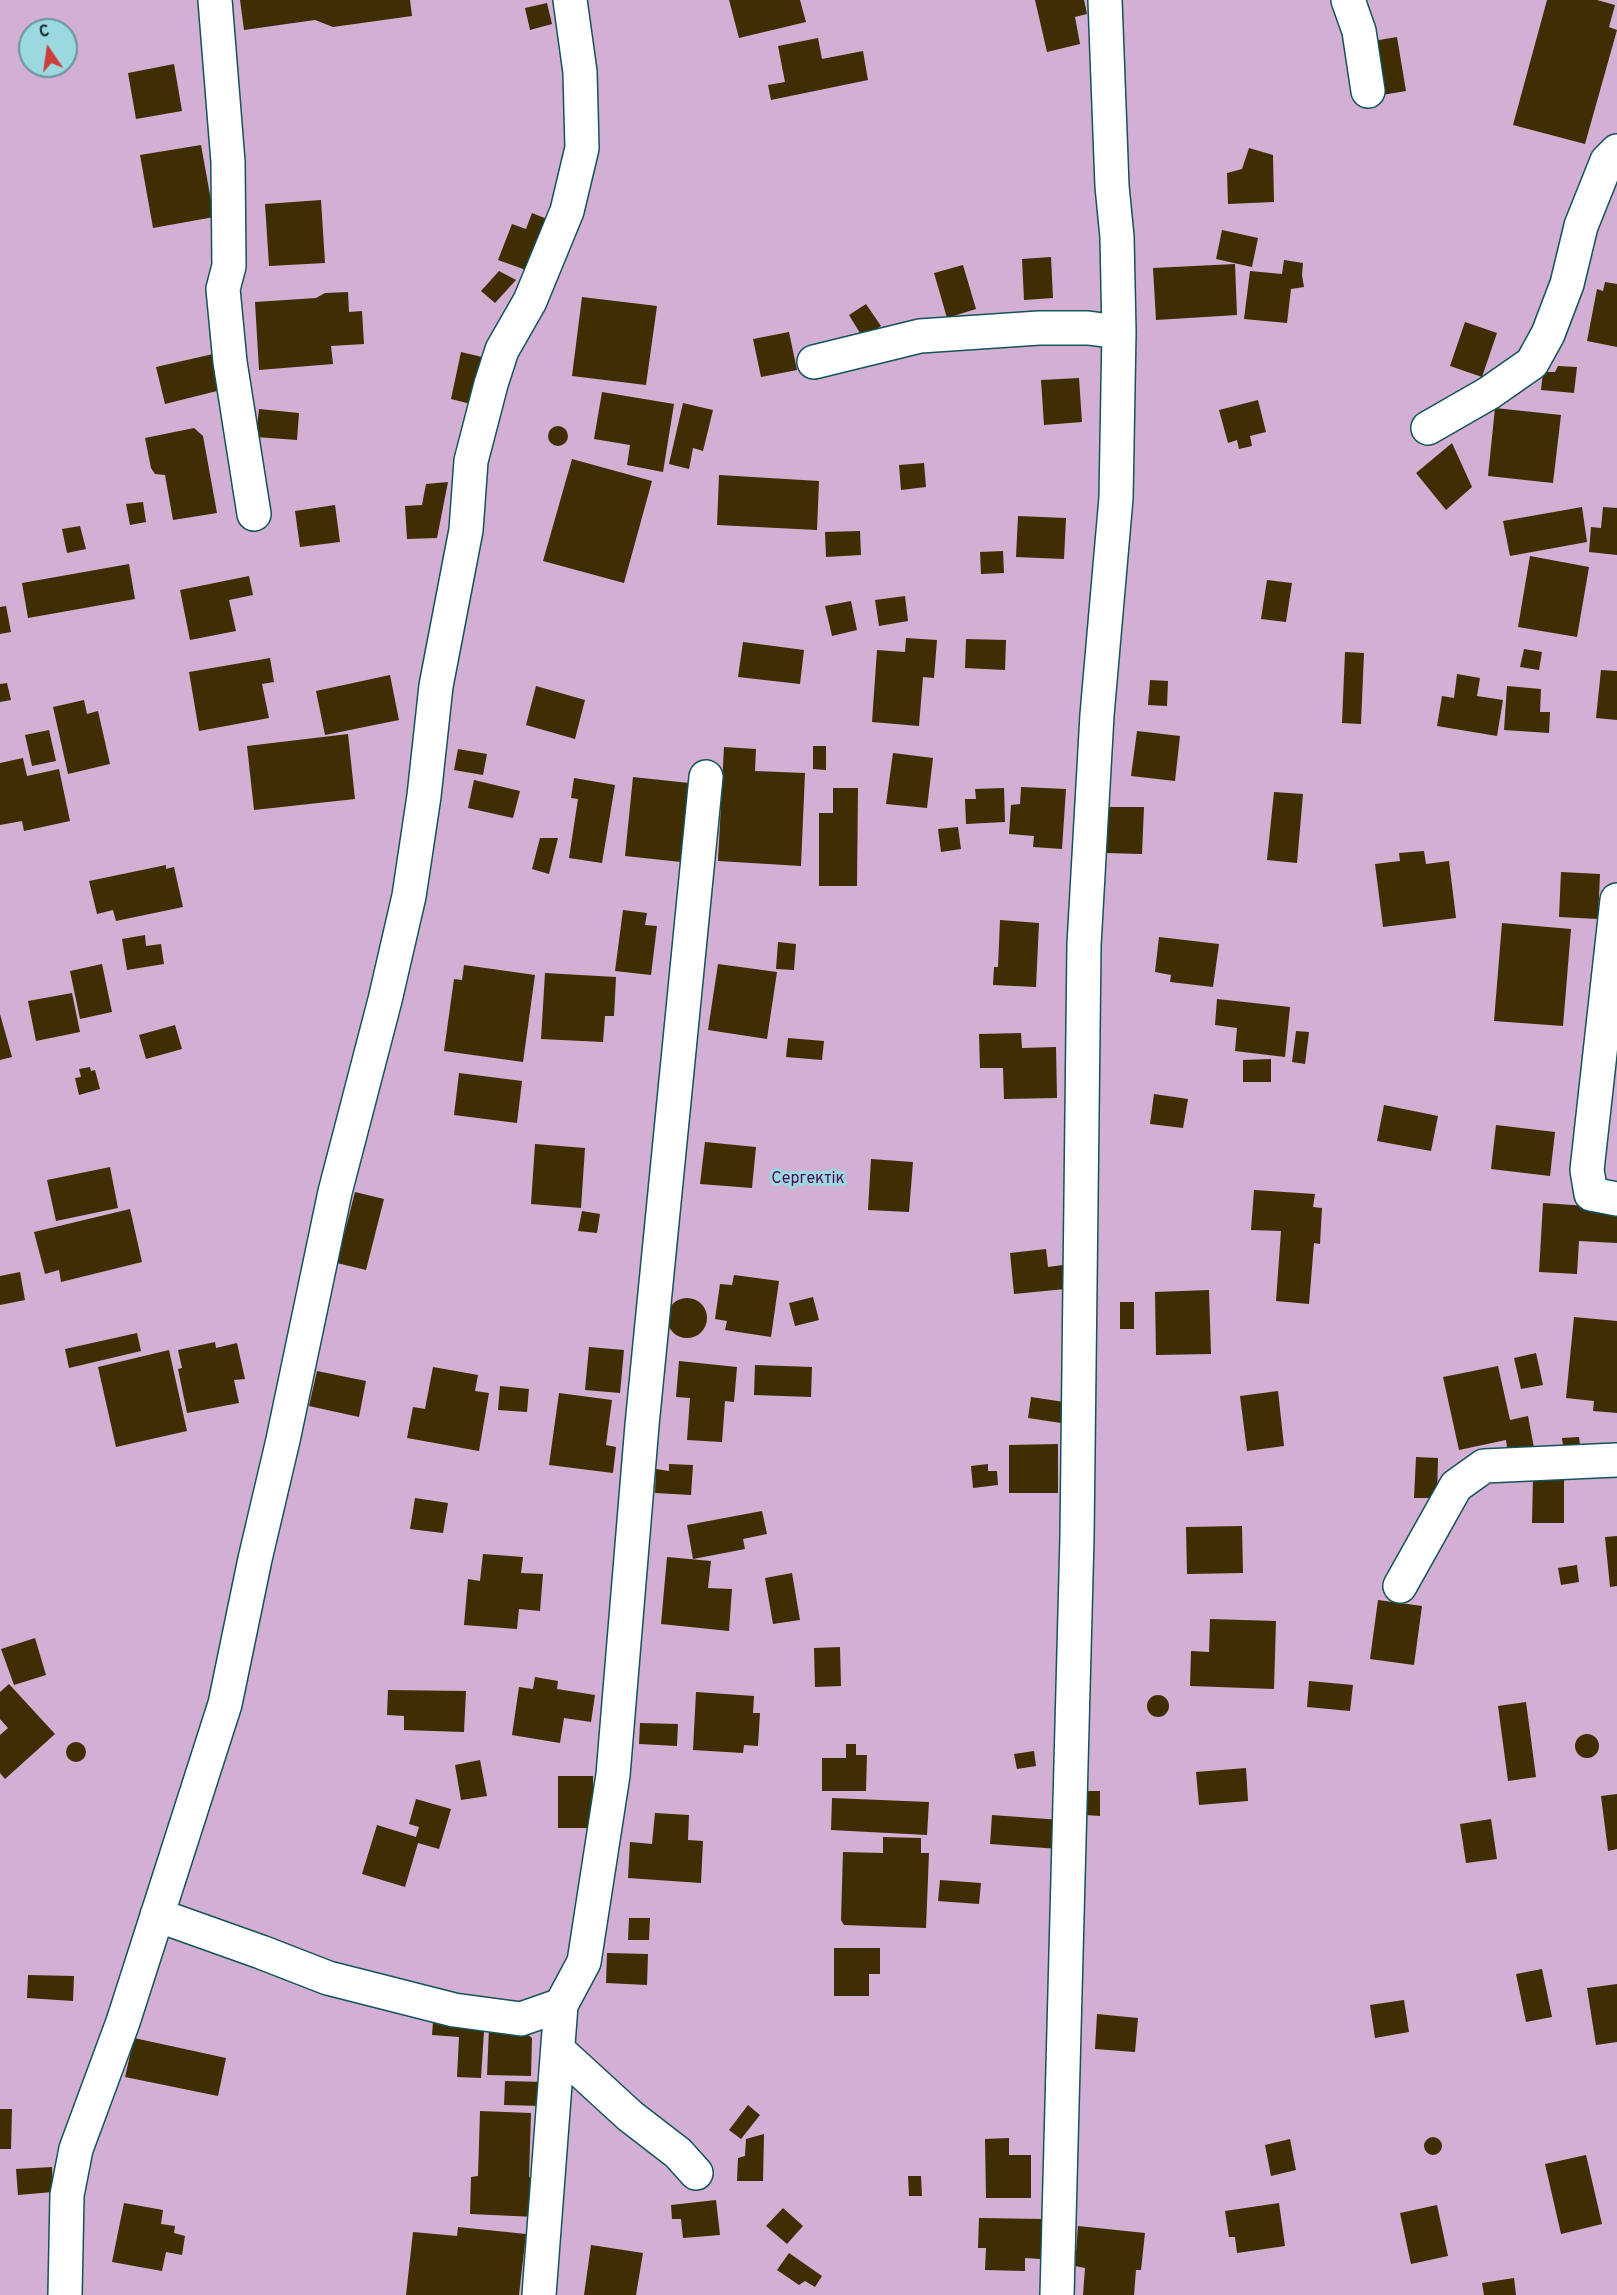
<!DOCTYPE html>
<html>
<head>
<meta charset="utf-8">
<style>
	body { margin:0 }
	#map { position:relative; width:1617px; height:2295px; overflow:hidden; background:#9cd8df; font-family:Overpass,sans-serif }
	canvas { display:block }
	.north { position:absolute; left:18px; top:18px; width:60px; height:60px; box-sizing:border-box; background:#9cd8df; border:2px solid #669499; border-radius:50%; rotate:347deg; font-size:16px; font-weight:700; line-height:24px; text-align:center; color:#152d30 }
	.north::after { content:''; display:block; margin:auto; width:21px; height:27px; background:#cc3d3c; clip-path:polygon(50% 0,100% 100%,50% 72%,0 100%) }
</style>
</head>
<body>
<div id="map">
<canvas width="1617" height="2295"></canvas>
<div class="north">С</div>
</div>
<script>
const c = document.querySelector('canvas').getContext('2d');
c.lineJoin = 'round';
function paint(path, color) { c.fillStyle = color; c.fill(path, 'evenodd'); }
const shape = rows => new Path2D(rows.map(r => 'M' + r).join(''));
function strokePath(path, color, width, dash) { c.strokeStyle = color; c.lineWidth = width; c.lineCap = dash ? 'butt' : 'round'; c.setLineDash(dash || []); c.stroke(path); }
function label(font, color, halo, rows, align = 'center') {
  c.font = font + ' Overpass,sans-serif'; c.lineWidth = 6; c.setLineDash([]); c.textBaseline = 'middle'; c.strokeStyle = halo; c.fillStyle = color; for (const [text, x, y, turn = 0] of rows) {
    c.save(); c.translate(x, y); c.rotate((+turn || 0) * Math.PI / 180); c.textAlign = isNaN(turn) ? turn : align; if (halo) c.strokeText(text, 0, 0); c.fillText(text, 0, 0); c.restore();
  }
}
paint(shape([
	[0,0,1617,0,1617,2295,0,2295],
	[30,30,66,30,66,66,30,66]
]), '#d2afd3');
paint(shape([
	[240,0,410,0,412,16,333,27,315,20,244,30],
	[729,0,800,0,806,22,739,38],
	[1035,0,1084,0,1087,14,1075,17,1080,44,1047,52],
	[1547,0,1597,0,1615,5,1609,27,1617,30,1585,144,1513,125],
	[547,3,552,24,530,30,525,8],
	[1397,37,1406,91,1382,95,1373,41],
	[818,38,822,59,863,51,868,80,771,100,768,85,785,82,778,46],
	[174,64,182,111,136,119,128,73],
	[201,145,214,217,153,228,140,155],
	[1249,148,1273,155,1274,202,1228,204,1227,173,1242,169],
	[321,200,325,263,269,266,265,204],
	[532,213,547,219,526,270,498,260,512,224,526,229],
	[1222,230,1258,238,1252,267,1216,259],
	[1051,257,1053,298,1024,300,1022,259],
	[1284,260,1303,263,1302,275,1304,287,1291,289,1287,323,1244,319,1250,271,1282,274],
	[1235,264,1237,315,1156,320,1153,268],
	[963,265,976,309,947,318,934,273],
	[499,271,516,280,495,303,481,291],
	[1605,282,1617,284,1617,347,1587,341,1597,289,1603,291],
	[348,292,349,312,362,311,364,344,331,346,333,364,259,370,255,302,316,298,325,293],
	[582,297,657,306,646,385,572,376],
	[866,304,881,326,863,338,849,315],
	[1465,322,1497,333,1482,377,1450,366],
	[789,332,797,370,761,377,753,339],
	[461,352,482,357,471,404,451,399],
	[213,354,221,390,165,404,156,367],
	[1558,366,1577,367,1574,393,1541,390,1543,372,1555,372],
	[1079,378,1082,422,1044,425,1041,380],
	[602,392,674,404,663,472,627,465,630,445,594,439],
	[1258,400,1266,432,1250,436,1252,446,1239,449,1237,440,1228,443,1219,410],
	[683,403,713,410,703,451,693,448,689,469,669,464],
	[1495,408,1561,415,1553,483,1488,476],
	[259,409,299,413,297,440,256,437],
	'548 436a10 10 0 1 1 20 0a10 10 0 1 1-20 0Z',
	[194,428,203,436,217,513,173,520,165,475,155,474,151,468,145,438],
	[1452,443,1472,487,1446,510,1416,473],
	[572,459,652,481,624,583,543,561],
	[924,463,926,487,901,490,899,465],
	[719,475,819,481,817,530,717,525],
	[448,482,437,538,407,539,405,506,422,505,426,484],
	[143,502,146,522,130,525,126,504],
	[335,505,340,542,300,547,295,511],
	[1582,507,1587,542,1510,556,1503,521],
	[1603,507,1617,508,1617,555,1589,552,1591,527,1601,528],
	[1018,516,1066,518,1064,559,1016,557],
	[80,526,86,549,67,553,62,529],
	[860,531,861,555,826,557,825,532],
	[1003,551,1004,573,981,574,980,552],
	[1530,556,1589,567,1577,637,1518,627],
	[129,564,135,599,28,618,22,583],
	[249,576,253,595,229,600,236,631,190,640,180,590],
	[1267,580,1292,583,1286,622,1261,619],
	[905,596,908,621,879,626,875,600],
	[851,601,857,630,832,636,825,606],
	[6,606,11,632,0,634,0,607],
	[906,638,937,640,934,678,923,677,919,726,872,722,877,650,905,652],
	[966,639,1006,640,1005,670,965,668],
	[743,642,804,650,800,684,738,677],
	[1524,649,1542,652,1539,670,1520,667],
	[1345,652,1364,653,1361,724,1342,723],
	[270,658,274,682,262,684,269,718,199,731,189,672],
	[1601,670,1617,671,1617,720,1596,718],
	[1457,674,1480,678,1477,696,1503,700,1497,736,1437,726,1442,696,1454,698],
	[390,675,399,720,325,735,316,691],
	[1150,680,1168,681,1167,706,1148,705],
	[7,683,11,700,0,702,0,684],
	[536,686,585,700,575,739,526,725],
	[1507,686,1541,689,1540,712,1550,712,1549,733,1504,730],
	[84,700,87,714,98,711,110,764,68,774,53,707],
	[49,730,56,761,32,766,25,735],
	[1137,731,1180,736,1175,781,1131,776],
	[348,734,355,799,254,810,247,746],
	[813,746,826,746,826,770,813,769],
	[724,747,756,749,755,771,805,773,801,866,718,861],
	[458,749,487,754,483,775,454,770],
	[893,753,933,758,927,808,886,804],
	[23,758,27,776,59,769,70,821,24,831,22,821,0,825,0,763],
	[633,777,689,783,681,862,625,856],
	[574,778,615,785,602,863,569,858,578,799,571,798],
	[474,780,520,791,513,818,468,808],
	[1021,787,1066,789,1062,849,1033,847,1034,836,1009,834,1011,805,1020,804],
	[833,788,858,788,857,886,819,886,819,813,833,813],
	[1004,788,1005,822,966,824,965,799,976,799,975,789],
	[1274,792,1303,794,1297,863,1267,860],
	[1107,807,1144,807,1142,854,1105,853],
	[958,827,961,849,941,852,938,829],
	[540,838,558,838,549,874,532,869],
	[1424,851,1426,864,1449,861,1456,918,1383,927,1375,864,1400,861,1399,853],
	[166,865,166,869,174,867,183,907,116,921,113,910,97,914,89,881],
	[1561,872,1600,874,1598,919,1559,917],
	[623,910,647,913,645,925,657,926,651,975,615,971],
	[1000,920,1039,923,1036,987,993,985,994,967,998,967],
	[1502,923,1571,929,1563,1026,1494,1021],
	[145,935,146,946,161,944,164,964,127,970,122,939],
	[1159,937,1219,944,1213,987,1170,982,1171,975,1155,972],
	[778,942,796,944,794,970,776,969],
	[102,964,112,1012,80,1019,70,971],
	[718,964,777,972,767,1039,708,1030],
	[464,965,535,975,523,1062,444,1051,454,979,462,980],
	[545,973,616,977,614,1016,605,1016,603,1042,541,1039],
	[72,993,80,1032,36,1041,28,1001],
	[1217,999,1290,1007,1285,1057,1235,1051,1237,1028,1215,1025],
	[0,1014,12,1057,0,1060],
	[175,1025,182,1049,146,1059,139,1035],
	[1296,1031,1309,1032,1305,1064,1292,1062],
	[1021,1033,1022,1048,1056,1047,1057,1098,1004,1099,1003,1068,980,1068,979,1034],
	[788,1038,824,1041,822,1060,786,1057],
	[1271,1059,1271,1082,1243,1082,1243,1060],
	[90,1067,91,1071,95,1070,100,1089,79,1095,75,1078,81,1077,79,1069],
	[459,1073,522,1081,517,1123,454,1115],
	[1154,1094,1188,1099,1183,1128,1150,1124],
	[1384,1105,1438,1116,1431,1151,1377,1141],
	[1496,1125,1555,1132,1550,1176,1491,1169],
	[705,1142,756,1147,752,1188,700,1184],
	[535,1144,585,1148,581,1208,531,1204],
	[871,1159,913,1162,909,1212,868,1210],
	[110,1167,118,1208,56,1221,47,1180],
	[1254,1190,1315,1194,1313,1207,1322,1208,1320,1244,1314,1243,1309,1304,1276,1301,1281,1231,1251,1230],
	[355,1192,384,1199,366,1270,337,1263],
	[1543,1203,1617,1208,1617,1243,1579,1241,1577,1274,1539,1272],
	[130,1209,142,1262,61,1282,59,1270,45,1274,34,1232],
	[582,1211,600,1214,597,1233,578,1231],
	[1046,1249,1048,1267,1063,1265,1065,1289,1014,1294,1010,1253],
	[20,1272,25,1300,0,1305,0,1276],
	[734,1275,779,1281,771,1337,725,1330,727,1321,715,1319,720,1284,732,1285],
	[1209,1290,1211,1354,1156,1355,1155,1292],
	[813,1297,819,1320,795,1326,789,1303],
	'667 1318a20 20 0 1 1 40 0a20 20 0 1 1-40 0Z',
	[1120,1302,1134,1302,1134,1329,1120,1329],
	[1574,1317,1617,1321,1617,1413,1593,1411,1594,1401,1566,1398],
	[137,1333,141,1351,69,1368,65,1349],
	[215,1342,216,1348,237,1343,245,1379,234,1380,239,1403,187,1413,178,1369,182,1368,178,1350],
	[589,1347,624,1350,620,1393,585,1390],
	[169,1350,187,1431,116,1447,98,1367],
	[1536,1353,1543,1385,1521,1389,1514,1358],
	[679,1361,737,1367,734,1402,725,1401,722,1442,687,1440,690,1398,676,1397],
	[755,1365,812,1367,811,1397,754,1395],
	[1498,1366,1510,1420,1528,1416,1534,1448,1508,1454,1506,1440,1459,1450,1443,1377],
	[433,1367,478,1375,475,1391,489,1393,479,1451,407,1438,413,1407,425,1409],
	[317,1371,366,1381,359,1417,309,1406],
	[500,1386,529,1389,527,1412,498,1410],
	[1278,1391,1284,1446,1247,1451,1240,1396],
	[559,1393,612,1400,606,1445,616,1447,613,1473,549,1465],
	[1031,1397,1064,1402,1061,1423,1028,1418],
	[1579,1437,1581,1452,1564,1453,1562,1438],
	[1058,1444,1058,1493,1009,1493,1009,1445],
	[1416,1457,1438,1458,1437,1498,1414,1498],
	[669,1464,693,1465,691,1495,655,1493,656,1469,669,1471],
	[988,1464,988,1471,997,1471,998,1485,973,1488,971,1466],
	[1533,1477,1564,1478,1564,1523,1532,1523],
	[415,1498,448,1503,443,1533,410,1529],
	[762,1511,767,1534,743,1539,745,1549,693,1559,687,1525],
	[1242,1526,1243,1573,1187,1574,1186,1527],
	[1617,1536,1617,1586,1610,1587,1605,1537],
	[483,1554,523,1557,521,1573,543,1574,540,1611,519,1609,517,1629,464,1625,468,1579,480,1581],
	[667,1557,711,1561,708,1588,732,1589,729,1631,661,1624],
	[1577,1565,1579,1582,1561,1585,1558,1568],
	[792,1573,800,1620,773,1624,765,1578],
	[1378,1600,1422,1606,1414,1665,1370,1659],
	[1210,1619,1276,1621,1274,1689,1190,1686,1191,1651,1209,1652],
	[35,1638,46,1675,14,1685,1,1649],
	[840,1647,841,1686,815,1687,814,1648],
	[535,1677,558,1681,557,1689,595,1695,591,1722,564,1718,560,1743,512,1735,519,1687,533,1689],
	[1309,1681,1353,1685,1350,1711,1307,1707],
	[9,1684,55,1734,5,1779,0,1773,0,1735,8,1728,0,1719,0,1692],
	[388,1690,466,1691,464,1732,404,1730,404,1716,387,1715],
	[696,1692,754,1696,753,1713,760,1713,758,1746,744,1745,743,1753,693,1750],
	'1147 1706a11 11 0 1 1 22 0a11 11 0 1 1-22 0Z',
	[1526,1702,1536,1777,1508,1781,1498,1706],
	[640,1723,678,1724,677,1746,639,1744],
	'1575 1746a12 12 0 1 1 24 0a12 12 0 1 1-24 0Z',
	'66 1752a10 10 0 1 1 20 0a10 10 0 1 1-20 0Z',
	[846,1744,856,1744,856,1755,867,1755,866,1791,822,1791,822,1758,846,1758],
	[1034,1751,1036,1766,1017,1769,1014,1754],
	[480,1760,487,1796,461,1800,455,1765],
	[1246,1768,1248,1801,1199,1805,1196,1772],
	[558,1776,593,1776,593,1828,558,1828],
	[1087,1791,1100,1791,1100,1816,1086,1815],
	[1617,1794,1617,1849,1608,1851,1601,1796],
	[832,1798,929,1802,927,1835,831,1830],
	[416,1799,451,1809,439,1849,418,1843,405,1887,362,1874,377,1825,416,1837,419,1827,409,1824],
	[655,1813,689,1815,688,1840,703,1841,701,1883,628,1878,630,1842,652,1844],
	[992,1815,1061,1820,1059,1849,990,1844],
	[1491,1819,1497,1859,1466,1863,1460,1824],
	[883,1837,921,1838,921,1853,929,1853,926,1928,844,1925,841,1920,843,1852,883,1853],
	[940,1880,981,1883,979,1904,938,1901],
	[629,1918,650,1918,649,1940,628,1940],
	[834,1948,880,1948,880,1974,869,1974,869,1996,834,1996],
	[607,1953,648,1954,647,1985,606,1983],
	[1542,1969,1552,2017,1526,2022,1516,1974],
	[28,1975,74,1976,73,2001,27,1998],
	[1617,1984,1617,2042,1596,2045,1587,1988],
	[1404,2000,1409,2032,1375,2038,1370,2005],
	[1097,2014,1138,2018,1135,2052,1095,2049],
	[433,2022,484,2031,481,2078,457,2077,459,2037,432,2035],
	[489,2028,521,2029,532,2038,531,2076,487,2075],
	[134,2038,226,2058,218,2096,125,2077],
	[505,2081,544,2082,543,2106,504,2105],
	[748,2105,760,2115,741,2139,729,2130],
	[0,2109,12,2109,11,2149,0,2149],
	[480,2111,531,2113,529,2177,538,2177,536,2217,470,2214,471,2177,478,2176],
	[764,2134,763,2181,737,2181,738,2158,745,2156,746,2139],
	'1424 2146a9 9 0 1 1 18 0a9 9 0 1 1-18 0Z',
	[1009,2138,1009,2155,1031,2155,1031,2198,986,2198,985,2139],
	[1290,2139,1296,2170,1271,2176,1265,2145],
	[1586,2155,1602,2224,1561,2234,1545,2164],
	[52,2167,53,2192,18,2195,16,2169],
	[908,2176,921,2176,922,2196,909,2196],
	[716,2200,720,2235,683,2238,681,2219,672,2219,671,2205],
	[124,2203,163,2210,161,2224,175,2226,174,2233,185,2236,182,2255,166,2252,162,2271,112,2262],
	[1279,2203,1285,2246,1237,2253,1235,2237,1229,2237,1225,2211],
	[1437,2205,1448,2256,1411,2264,1400,2213],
	[783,2208,803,2226,787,2244,766,2226],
	[979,2218,1042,2219,1041,2259,1025,2258,1025,2271,985,2270,986,2248,978,2248],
	[1078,2226,1145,2233,1141,2270,1136,2270,1134,2295,1083,2295,1085,2268,1075,2266],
	[458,2227,526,2234,519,2295,406,2295,413,2232,457,2236],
	[591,2245,643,2253,636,2295,584,2295],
	[789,2253,822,2276,815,2287,805,2281,799,2285,777,2270],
	[1514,2278,1516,2295,1484,2295,1482,2283]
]), '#3f2e03');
const street = shape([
	[215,0,228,162,229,266,223,289,230,362,254,514],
	[1348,0,1359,31,1368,91],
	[814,362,920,336,1039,328,1088,328,1119,332],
	[1428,428,1489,393,1532,363,1548,334,1567,284,1581,226,1607,161,1617,151],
	[1617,900,1587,1170,1591,1194,1617,1199],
	[1400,1586,1456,1486,1484,1466,1617,1460],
	[157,1915,261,1952,328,1978,454,2010,521,2019,561,2005,584,1962,613,1775,642,1425,706,777],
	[558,2050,630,2116,678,2153,696,2173],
	[65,2295,67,2195,76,2149,123,2022,225,1704,255,1559,283,1440,335,1192,385,1000,409,896,424,796,436,686,466,530,471,461,491,384,502,350,530,301,567,211,582,148,580,72,570,0],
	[539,2295,561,2005],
	[1057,2295,1077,1537,1084,945,1097,715,1116,498,1119,332,1117,237,1112,186,1105,0]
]);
strokePath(street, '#145359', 36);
strokePath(street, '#fff', 33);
label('16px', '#4e0953', '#9cd8df', [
	["Сергектік",808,1180]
]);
</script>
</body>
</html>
